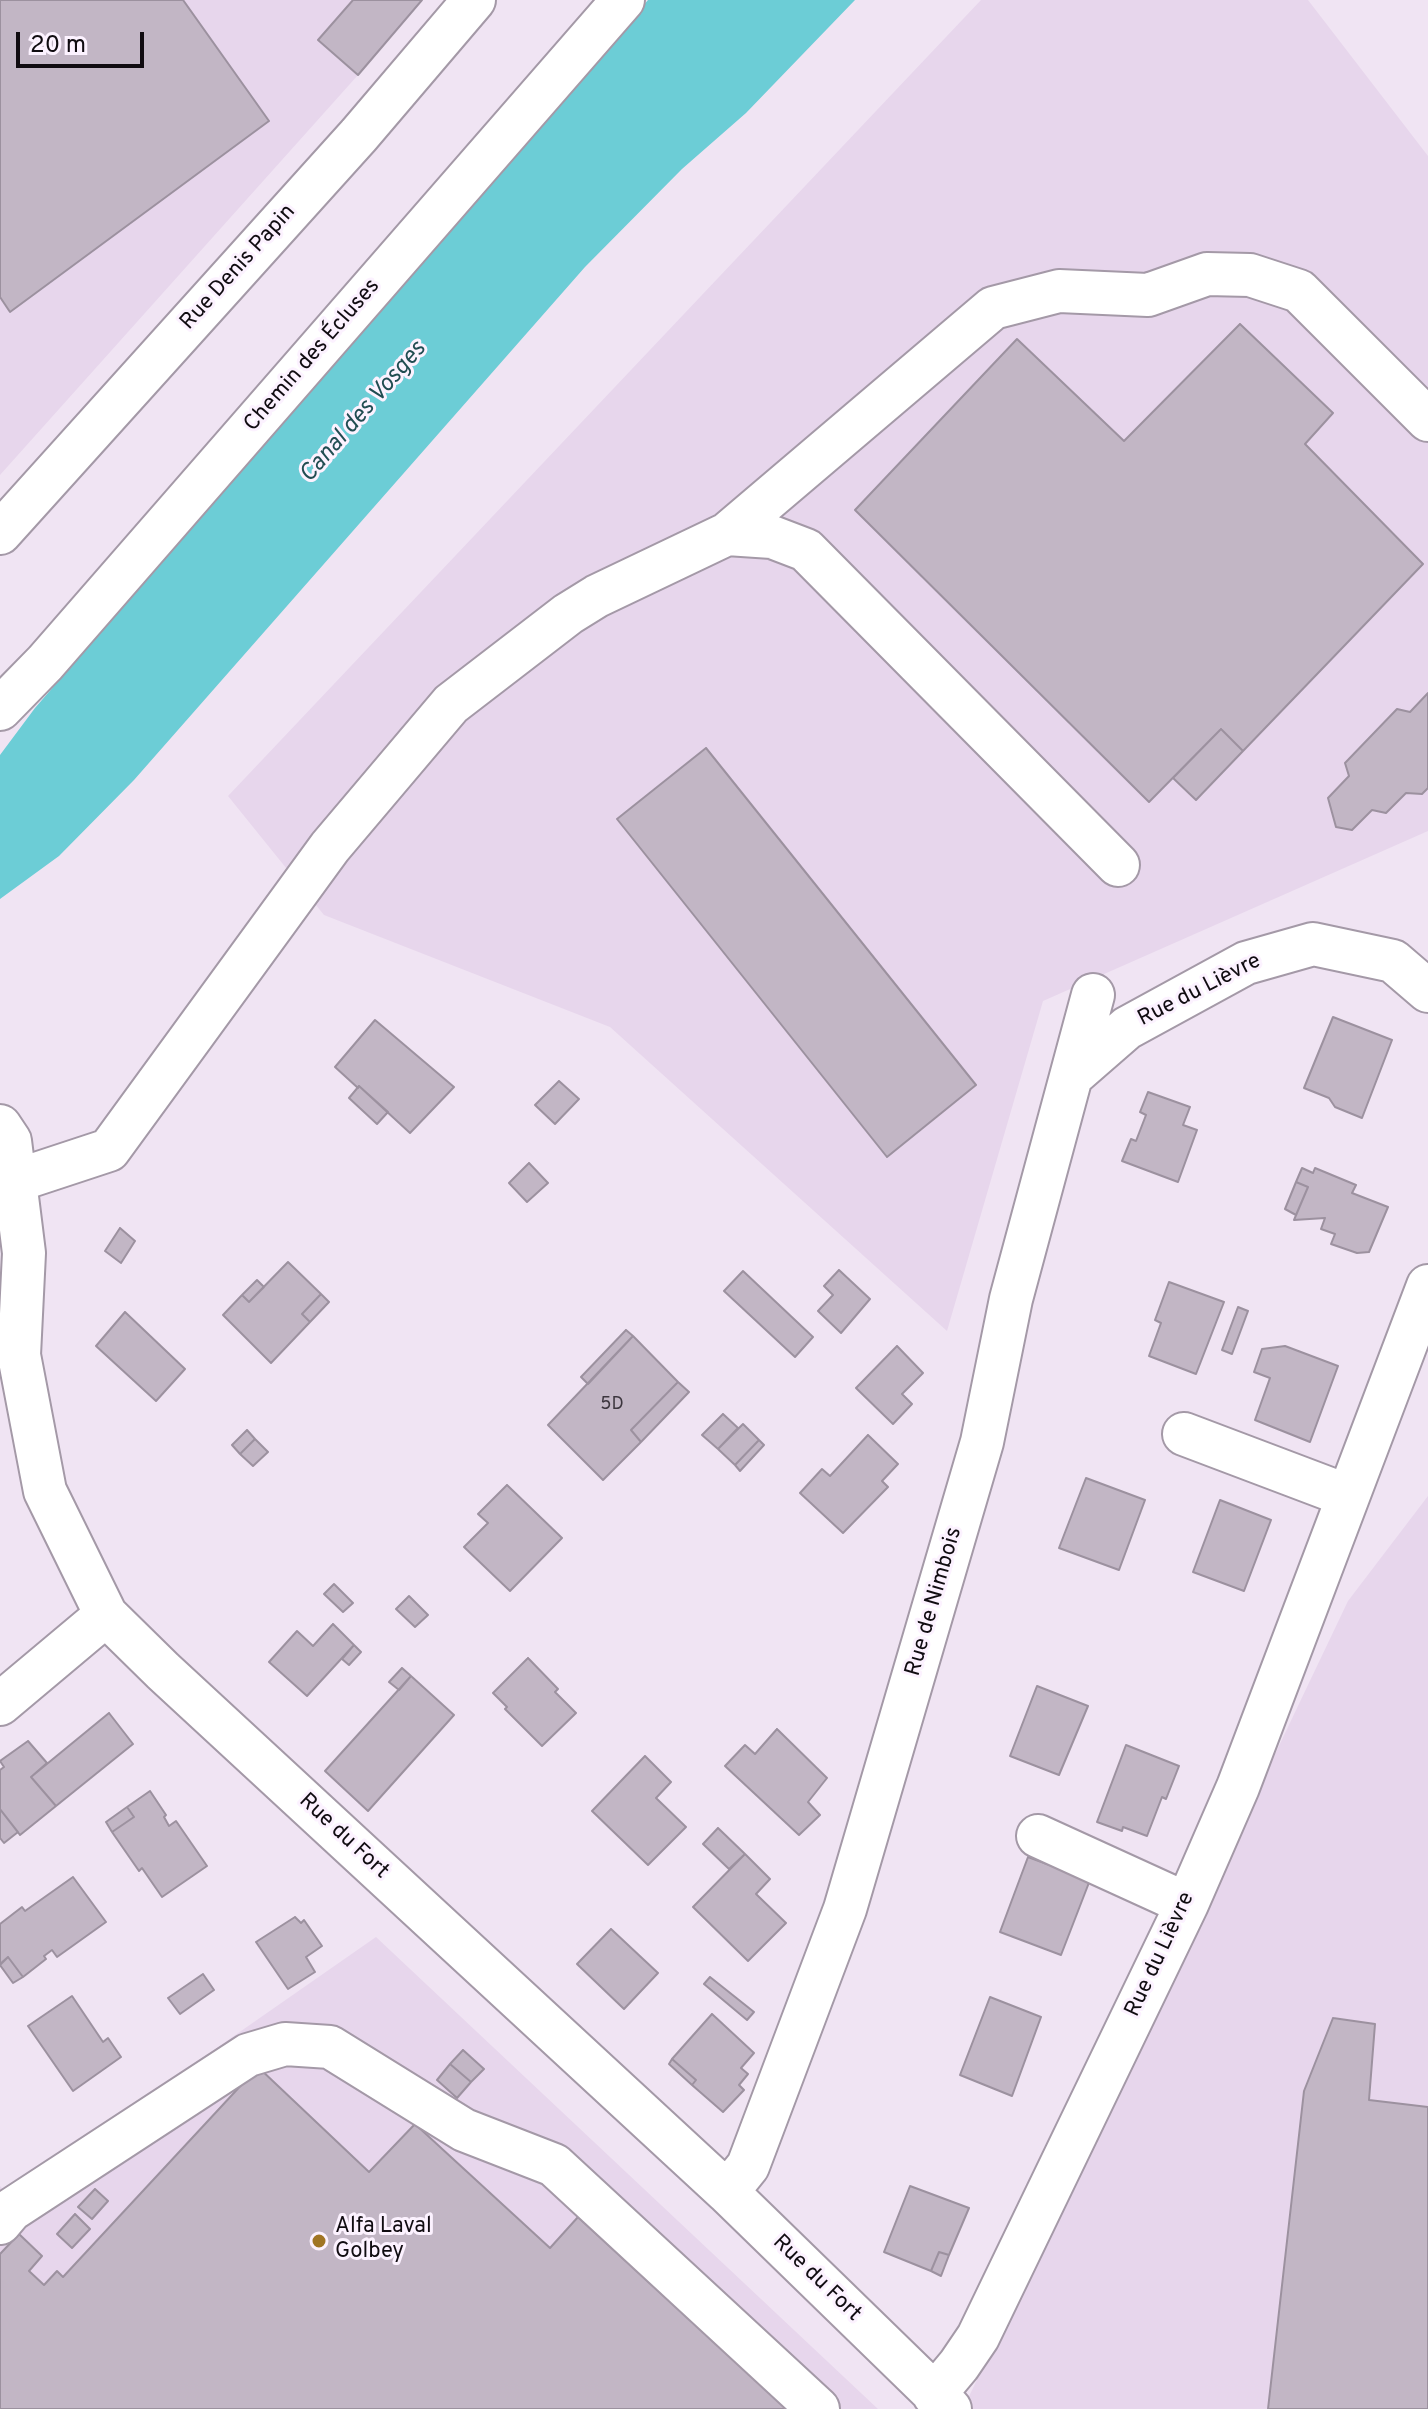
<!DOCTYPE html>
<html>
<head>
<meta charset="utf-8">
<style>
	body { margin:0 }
	#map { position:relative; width:1428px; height:2409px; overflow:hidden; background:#f0e4f3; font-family:Overpass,sans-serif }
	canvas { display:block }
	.scale { position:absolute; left:16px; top:32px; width:128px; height:36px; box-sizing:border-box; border:4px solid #100c11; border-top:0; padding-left:10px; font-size:24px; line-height:28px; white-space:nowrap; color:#100c11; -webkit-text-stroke:6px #fcf2ff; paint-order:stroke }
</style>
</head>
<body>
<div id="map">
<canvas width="1428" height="2409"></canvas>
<div class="scale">20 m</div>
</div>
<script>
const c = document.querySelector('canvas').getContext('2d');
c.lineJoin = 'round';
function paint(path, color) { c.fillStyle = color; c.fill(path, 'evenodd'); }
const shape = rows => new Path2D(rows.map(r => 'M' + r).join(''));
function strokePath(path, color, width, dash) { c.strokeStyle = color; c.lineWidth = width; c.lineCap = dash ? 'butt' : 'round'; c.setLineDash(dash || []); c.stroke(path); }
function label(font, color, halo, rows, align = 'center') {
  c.font = font + ' Overpass,sans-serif'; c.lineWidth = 6; c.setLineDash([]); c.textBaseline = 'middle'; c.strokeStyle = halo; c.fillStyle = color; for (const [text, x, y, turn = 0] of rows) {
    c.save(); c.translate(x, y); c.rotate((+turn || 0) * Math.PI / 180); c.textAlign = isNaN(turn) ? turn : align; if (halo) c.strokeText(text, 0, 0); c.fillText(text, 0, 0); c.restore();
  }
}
paint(shape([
	[0,0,422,0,358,75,0,475],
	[981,0,1308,0,1428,156,1428,831,1043,1001,947,1331,610,1027,324,915,228,796],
	[1428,1496,1428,2409,963,2409,1348,1601],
	[376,1937,878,2409,0,2409,0,2186,7,2194]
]), '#e7d6ec');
paint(shape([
	[648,0,855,0,746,113,682,169,585,267,134,780,59,856,0,899,0,755,35,708]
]), '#6ccdd6');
const building = shape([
	[0,0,183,0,269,121,10,312,0,297,0,0],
	[353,0,422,0,358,75,318,40,353,0],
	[1240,324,1333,413,1305,444,1423,564,1243,751,1221,729,1149,802,855,510,1017,339,1124,441,1240,324],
	[1428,693,1428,788,1422,794,1406,793,1386,813,1372,810,1352,830,1336,827,1328,798,1349,776,1345,763,1397,709,1410,712,1428,693],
	[1221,729,1243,751,1196,800,1173,778,1221,729],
	[706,748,976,1085,887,1157,617,819,706,748],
	[1333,1017,1392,1040,1362,1118,1335,1107,1329,1098,1304,1088,1333,1017],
	[375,1020,454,1087,410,1133,359,1086,358,1088,335,1067,375,1020],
	[559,1081,579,1099,555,1124,535,1105,559,1081],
	[359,1086,388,1112,377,1124,349,1098,359,1086],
	[1148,1092,1190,1107,1183,1125,1197,1130,1178,1182,1122,1161,1131,1139,1136,1141,1146,1115,1140,1112,1148,1092],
	[529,1163,548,1183,527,1202,509,1183,529,1163],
	[1302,1168,1313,1173,1315,1168,1356,1185,1352,1193,1388,1207,1369,1252,1357,1253,1331,1244,1335,1234,1321,1229,1325,1218,1294,1220,1308,1187,1296,1182,1302,1168],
	[1296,1182,1308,1187,1296,1215,1285,1209,1296,1182],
	[120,1228,135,1241,121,1263,105,1251,120,1228],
	[288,1262,321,1294,302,1314,310,1322,271,1363,223,1315,242,1295,249,1302,288,1262],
	[839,1270,870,1299,841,1333,818,1311,833,1295,824,1286,839,1270],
	[743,1271,813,1337,795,1357,724,1291,743,1271],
	[257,1280,264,1287,249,1302,242,1295,257,1280],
	[1169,1282,1224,1302,1196,1374,1149,1356,1161,1323,1155,1320,1169,1282],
	[321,1294,329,1302,310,1322,302,1314,321,1294],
	[1238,1307,1248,1311,1232,1354,1222,1350,1238,1307],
	[125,1312,185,1369,156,1401,96,1346,125,1312],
	[626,1330,633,1336,588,1384,581,1377,626,1330],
	[633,1336,678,1382,631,1430,641,1442,603,1480,548,1425,633,1336],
	[897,1346,923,1373,902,1394,912,1404,893,1424,856,1388,897,1346],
	[1285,1346,1338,1366,1310,1442,1255,1420,1270,1378,1254,1372,1262,1349,1285,1346],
	[678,1382,689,1392,641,1442,631,1430,678,1382],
	[723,1414,738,1428,718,1449,702,1435,723,1414],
	[743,1424,759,1440,735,1465,718,1449,743,1424],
	[247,1430,255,1439,240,1454,232,1445,247,1430],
	[868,1435,898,1464,882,1481,888,1487,843,1533,800,1493,822,1469,830,1476,868,1435],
	[255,1439,268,1452,253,1466,240,1454,255,1439],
	[759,1440,764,1445,740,1471,735,1465,759,1440],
	[1086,1478,1145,1500,1119,1570,1059,1548,1086,1478],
	[507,1485,562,1538,510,1591,464,1547,488,1523,478,1514,507,1485],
	[1220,1500,1271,1520,1244,1591,1193,1572,1220,1500],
	[334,1584,353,1603,343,1612,324,1594,334,1584],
	[409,1596,428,1615,415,1627,396,1609,409,1596],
	[333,1624,354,1645,307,1696,269,1662,297,1631,313,1646,333,1624],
	[354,1645,361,1652,349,1665,342,1659,354,1645],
	[528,1658,558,1689,555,1692,576,1713,542,1746,505,1709,507,1707,493,1693,528,1658],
	[402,1668,411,1676,399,1690,389,1682,402,1668],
	[411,1676,454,1715,368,1811,325,1771,411,1676],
	[1037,1686,1088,1706,1059,1775,1010,1756,1037,1686],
	[109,1713,133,1744,56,1806,31,1777,109,1713],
	[777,1729,827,1778,808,1802,820,1815,799,1835,725,1766,745,1745,755,1754,777,1729],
	[28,1741,47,1763,31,1777,56,1806,20,1835,0,1809,0,1770,4,1767,0,1761,28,1741],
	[1126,1745,1179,1766,1166,1799,1162,1797,1147,1836,1123,1827,1122,1831,1097,1822,1126,1745],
	[645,1756,671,1782,656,1798,686,1827,648,1865,592,1811,645,1756],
	[150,1791,166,1815,164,1817,169,1826,176,1821,207,1866,162,1897,142,1868,139,1871,112,1832,134,1817,127,1807,150,1791],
	[127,1807,134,1817,112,1832,106,1822,127,1807],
	[0,1809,18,1832,4,1843,0,1838,0,1809],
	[718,1828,745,1854,729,1869,703,1844,718,1828],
	[745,1854,770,1879,756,1894,786,1923,748,1961,693,1907,745,1854],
	[1028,1857,1090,1880,1061,1955,1000,1932,1028,1857],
	[73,1877,106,1922,57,1957,52,1950,44,1956,46,1959,23,1977,8,1957,0,1964,0,1924,22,1907,25,1911,73,1877],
	[295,1917,301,1923,304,1920,322,1946,306,1957,315,1972,288,1989,256,1942,295,1917],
	[611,1929,658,1973,624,2009,577,1964,611,1929],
	[8,1957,23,1977,13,1983,0,1965,8,1957],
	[203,1974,214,1990,180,2014,168,1998,203,1974],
	[710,1977,754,2012,747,2020,704,1984,710,1977],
	[72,1996,103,2042,108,2038,121,2057,73,2091,28,2026,72,1996],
	[990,1997,1041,2017,1012,2096,960,2075,990,1997],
	[712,2014,754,2053,741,2068,748,2074,739,2085,744,2090,723,2112,692,2085,696,2080,672,2059,712,2014],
	[1333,2018,1375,2024,1369,2100,1428,2107,1428,2409,1268,2409,1304,2091,1333,2018],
	[463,2050,484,2069,471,2082,450,2064,463,2050],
	[672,2059,696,2080,692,2085,669,2064,672,2059],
	[450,2064,471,2082,457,2098,437,2080,450,2064],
	[258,2067,369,2172,415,2124,550,2248,578,2217,787,2409,0,2409,0,2254,19,2234,42,2256,29,2271,44,2285,57,2271,63,2277,258,2067],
	[910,2186,969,2208,949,2255,939,2252,931,2271,884,2252,910,2186],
	[95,2189,108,2201,92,2219,78,2207,95,2189],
	[75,2214,90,2229,72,2248,57,2234,75,2214],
	[939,2252,949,2255,941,2276,931,2271,939,2252]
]);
paint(building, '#c2b6c5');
strokePath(building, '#9c919f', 2);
const minor = shape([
	[0,533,359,135,474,0],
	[727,534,993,308,1059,291,1148,295,1207,274,1250,275,1299,291,1428,420],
	[0,709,45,663,623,0],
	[1073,1075,1127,1028,1246,963,1313,944,1393,961,1428,991],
	[0,1126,10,1141,24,1253,19,1355,45,1491,106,1615,163,1671,727,2192,950,2409],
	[15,1181,109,1150,330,847,451,704,568,614,597,596,727,534,772,537,806,550,1118,865],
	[1184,1434,1348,1496],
	[0,1704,106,1615],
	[1038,1836,1187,1904],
	[727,2192,748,2166,845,1909,982,1442,1011,1299,1093,995],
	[0,2223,11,2210,248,2055,285,2044,330,2047,464,2130,554,2165,818,2409],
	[934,2395,959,2365,978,2337,1187,1904,1238,1787,1428,1286]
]);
strokePath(minor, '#a499a7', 46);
strokePath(minor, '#fff', 42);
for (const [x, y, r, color] of [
	[319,2241,8,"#a07525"]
]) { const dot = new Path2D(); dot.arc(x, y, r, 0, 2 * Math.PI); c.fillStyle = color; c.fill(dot); strokePath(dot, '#fcf2ff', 3); }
label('18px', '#3c363e', null, [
	["5D",612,1405]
]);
label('22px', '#100c11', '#fcf2ff', [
	["Rue Denis Papin",239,268,-48],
	["Chemin des Écluses",313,356,-49],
	["Rue du Lièvre",1200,991,-27],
	["Rue de Nimbois",935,1602,-74],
	["Rue du Fort",343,1837,43],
	["Rue du Lièvre",1161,1955,-65],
	["Rue du Fort",816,2279,44]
]);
label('22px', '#100c11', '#fcf2ff', [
	["Alfa Laval",335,2228],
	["Golbey",335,2253]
], 'left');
label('italic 24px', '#214d52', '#fcf2ff', [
	["Canal des Vosges",364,413,-49]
]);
</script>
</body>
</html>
